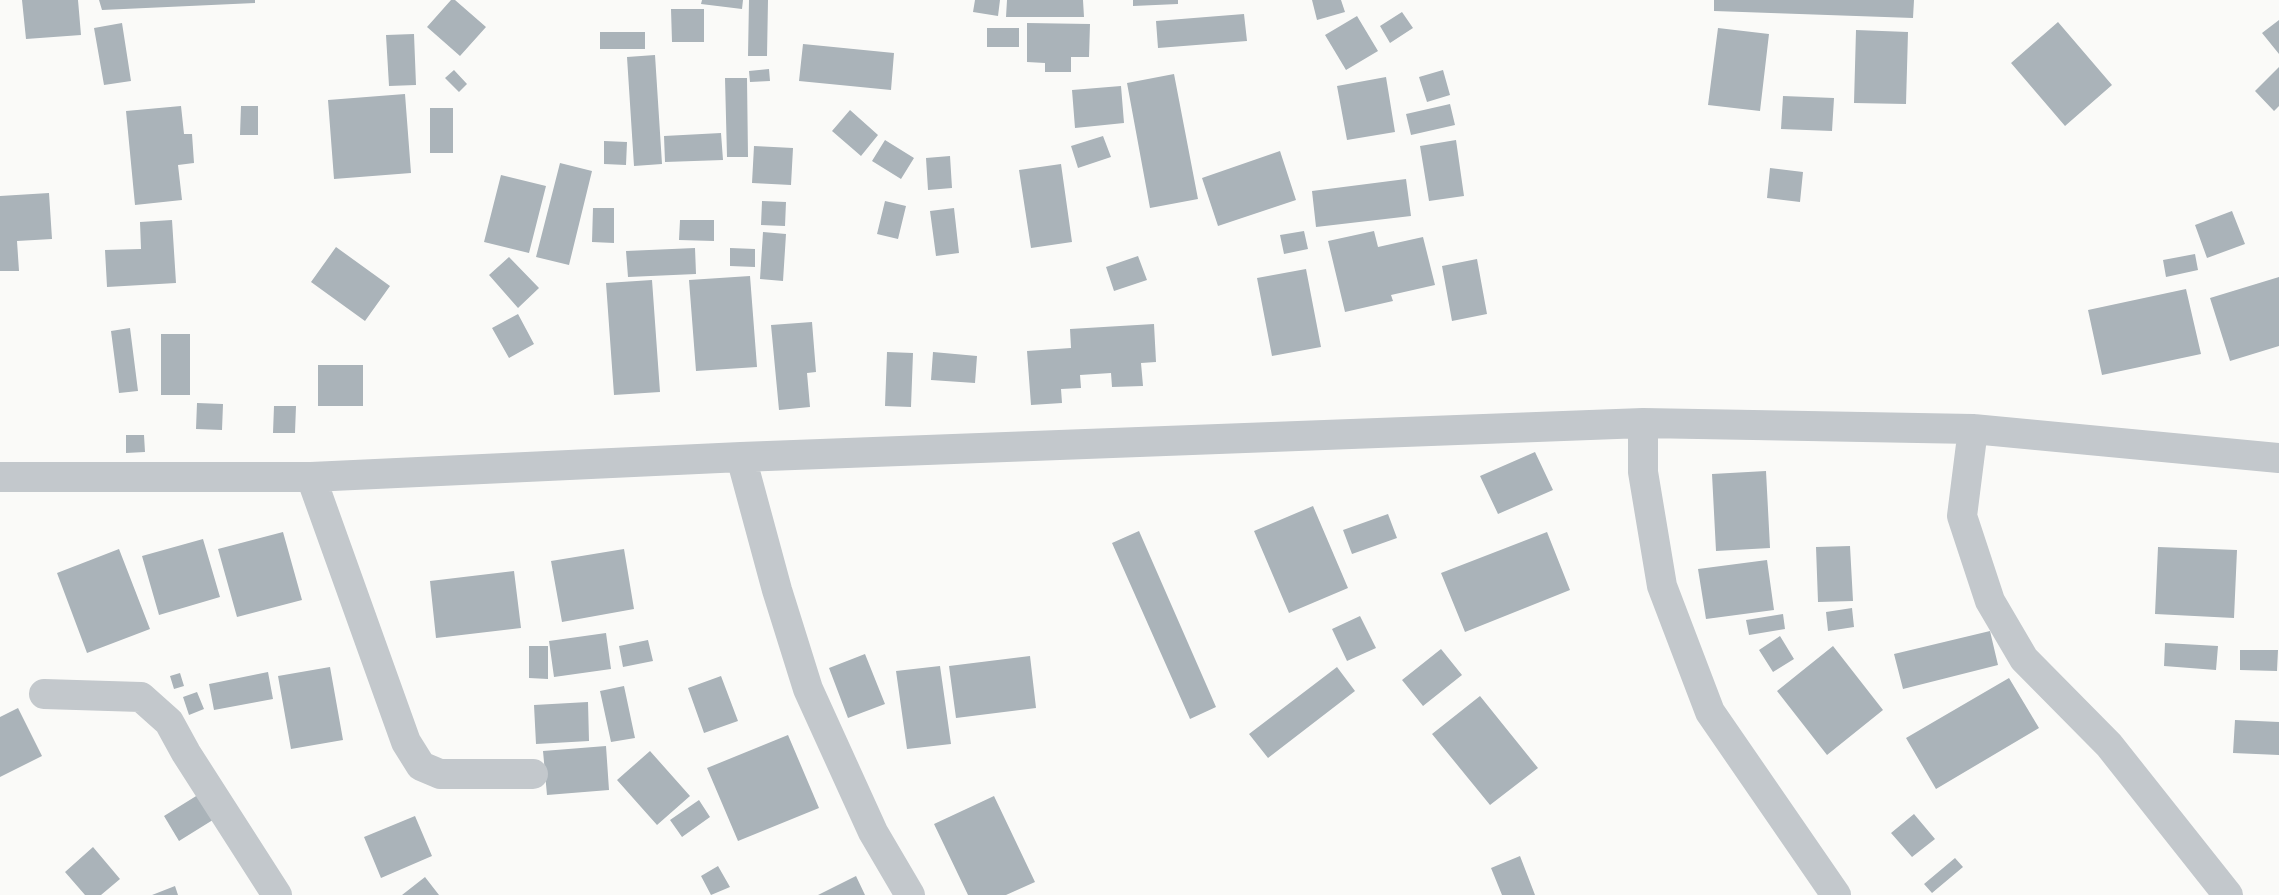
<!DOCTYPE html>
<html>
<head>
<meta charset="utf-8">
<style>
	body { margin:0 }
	canvas { display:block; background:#fafaf8 }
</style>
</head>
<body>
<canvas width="2279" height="895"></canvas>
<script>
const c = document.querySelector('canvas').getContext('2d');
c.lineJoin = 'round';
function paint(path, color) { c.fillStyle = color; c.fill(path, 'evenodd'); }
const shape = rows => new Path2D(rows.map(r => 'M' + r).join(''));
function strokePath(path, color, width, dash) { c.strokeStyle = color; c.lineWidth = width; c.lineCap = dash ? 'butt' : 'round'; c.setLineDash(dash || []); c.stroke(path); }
paint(shape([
	[22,0,78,0,81,35,26,39],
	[99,0,255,0,255,3,102,10],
	[451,0,455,0,486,27,460,56,427,27],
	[702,0,743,0,742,9,701,4],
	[749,0,768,0,767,56,748,56],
	[975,0,1000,0,998,16,973,12],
	[1007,0,1083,0,1084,17,1006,17],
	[1133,0,1178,0,1178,4,1133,6],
	[1312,0,1341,0,1345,12,1317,20],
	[1714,0,1914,0,1913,18,1714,11],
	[671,9,704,9,704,42,672,42],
	[1402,12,1413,28,1390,43,1380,26],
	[1244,14,1247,41,1158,48,1156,21],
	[1357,16,1378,51,1346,70,1325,35],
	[2279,20,2279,54,2262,33],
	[2058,22,2112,85,2065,126,2011,63],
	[122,23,131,81,104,85,94,28],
	[1027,23,1090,24,1089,57,1071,57,1071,72,1045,72,1045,63,1027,62],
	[987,28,1019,28,1019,47,987,47],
	[1718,28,1769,34,1760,111,1708,105],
	[1856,30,1908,32,1906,104,1854,103],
	[600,32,645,32,645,49,600,49],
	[414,34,416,85,389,86,386,35],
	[803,44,894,53,891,90,799,81],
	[655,55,662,164,634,166,627,57],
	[2279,67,2279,106,2274,111,2255,91],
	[769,69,770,81,750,82,749,71],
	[454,70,467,84,459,92,445,78],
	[1443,70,1450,95,1427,102,1419,77],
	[1174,74,1198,199,1150,208,1127,83],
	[1386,77,1395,132,1347,140,1337,86],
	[725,78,747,78,748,157,727,157],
	[1121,86,1124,123,1075,128,1072,90],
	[405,94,411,173,334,179,328,100],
	[1783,96,1834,98,1832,131,1781,129],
	[1450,104,1455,125,1411,135,1406,114],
	[181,106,184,134,192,134,194,163,178,165,182,200,135,205,126,111],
	[241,106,258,106,258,135,240,135],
	[430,108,453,108,453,153,430,153],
	[850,110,878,135,861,156,832,131],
	[721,133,723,160,665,162,664,136],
	[1103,136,1111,157,1078,168,1071,146],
	[885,140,914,158,901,179,872,161],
	[1456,140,1464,196,1429,201,1420,146],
	[604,141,627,142,626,165,604,164],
	[754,146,793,148,791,185,752,183],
	[1280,151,1296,200,1218,226,1202,178],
	[950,156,952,188,928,190,926,158],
	[560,163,592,171,569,265,536,257],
	[1061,164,1072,242,1031,248,1019,170],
	[1770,168,1803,172,1800,202,1767,198],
	[501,175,546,186,529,253,484,242],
	[1406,179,1411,216,1316,227,1312,191],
	[49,193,52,239,17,241,19,271,0,271,0,196],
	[762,201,786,202,785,226,761,225],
	[885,201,906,206,898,239,877,234],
	[593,208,614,208,614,243,592,242],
	[954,208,959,253,936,256,930,211],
	[2232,211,2245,244,2207,258,2195,225],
	[172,220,176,283,107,287,105,250,141,249,140,222],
	[680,220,714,220,714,241,679,240],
	[1304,231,1308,249,1284,254,1280,235],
	[1374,231,1378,247,1423,237,1435,285,1391,295,1393,301,1345,312,1328,241],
	[763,232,786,234,783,281,760,279],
	[336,247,390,286,365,321,311,282],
	[695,248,696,274,628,277,626,251],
	[730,248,755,249,755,267,730,266],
	[2195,254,2198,270,2166,277,2163,260],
	[1138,256,1147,280,1114,291,1106,267],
	[509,257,539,288,518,308,489,275],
	[1477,259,1487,314,1452,321,1442,266],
	[1306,269,1321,347,1272,356,1257,278],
	[750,276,757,367,696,371,689,280],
	[2279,277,2279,346,2230,361,2210,298],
	[652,280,660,392,614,395,606,283],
	[2186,289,2201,354,2102,375,2088,310],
	[518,314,534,344,509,358,492,328],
	[812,322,816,372,807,373,810,407,779,410,771,325],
	[1154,324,1156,362,1141,363,1143,386,1112,387,1111,373,1080,375,1081,388,1061,389,1062,403,1031,405,1027,351,1071,348,1070,329],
	[130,328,138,391,119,393,111,331],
	[161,334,190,334,190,395,161,395],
	[887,352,913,353,911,407,885,406],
	[933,352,977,356,975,383,931,380],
	[318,365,363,365,363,406,318,406],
	[197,403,223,404,222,430,196,429],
	[274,406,296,406,295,433,273,433],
	[126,435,144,435,145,452,126,453],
	[1535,452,1553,490,1498,514,1480,476],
	[1766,471,1770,548,1716,551,1712,474],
	[1313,506,1348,588,1289,613,1254,531],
	[1388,514,1397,538,1352,554,1343,530],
	[1139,531,1216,707,1190,719,1112,543],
	[283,532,302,600,237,617,218,549],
	[1547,532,1570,590,1465,632,1441,573],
	[203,539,220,597,159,615,142,556],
	[1850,546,1853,601,1818,602,1816,547],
	[2158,547,2237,550,2234,618,2155,614],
	[119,549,150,629,87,653,57,573],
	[624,549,634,609,562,622,551,561],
	[1767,560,1774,610,1706,619,1698,569],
	[514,571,521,628,436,638,430,581],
	[1852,608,1854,627,1828,631,1826,612],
	[1783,614,1785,629,1749,635,1746,620],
	[1360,616,1376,648,1347,661,1332,629],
	[1990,631,1998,665,1903,689,1894,654],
	[606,633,611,669,554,677,549,641],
	[1780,636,1794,659,1773,672,1759,650],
	[648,640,653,661,623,667,619,646],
	[2165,643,2218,646,2216,670,2164,666],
	[529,646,548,646,548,679,529,678],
	[1833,646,1883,710,1827,755,1777,691],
	[1441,649,1462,675,1423,706,1402,680],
	[2240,650,2278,650,2277,671,2240,670],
	[865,654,885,704,848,718,829,668],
	[1030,656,1036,708,956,718,949,666],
	[940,666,951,744,907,749,896,671],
	[330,667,343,740,291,749,278,676],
	[1337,667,1355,691,1268,758,1249,734],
	[268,672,273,699,214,710,209,684],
	[180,673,184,686,174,689,170,676],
	[721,676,738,721,704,733,688,688],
	[2009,678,2039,728,1936,789,1906,738],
	[624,686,635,738,611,742,600,691],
	[197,692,204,709,189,715,183,697],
	[1480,696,1538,768,1490,805,1432,734],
	[588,702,589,741,536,744,534,705],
	[18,708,42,756,0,777,0,717],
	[2235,720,2279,722,2279,755,2233,753],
	[788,735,819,808,738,841,707,768],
	[606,746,609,790,547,795,543,751],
	[650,751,690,796,657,825,617,780],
	[201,793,216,818,179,841,164,816],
	[994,796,1035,882,1006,895,968,895,934,824],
	[699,800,710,817,682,837,670,820],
	[1914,814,1935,839,1912,857,1891,833],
	[415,816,432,856,381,878,364,837],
	[93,847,120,879,101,895,85,895,65,872],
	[1520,856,1535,895,1502,895,1491,868],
	[1955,858,1963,867,1932,893,1924,884],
	[718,866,730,887,711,895,701,876],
	[856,876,865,895,818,895],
	[425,877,439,895,402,895],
	[175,886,178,895,152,895]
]), '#aab3b9');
strokePath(shape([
	[1643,423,1643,472,1662,586,1710,712,1836,895],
	[1973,429,1962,516,1990,601,2024,659,2109,745,2228,895],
	[741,457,777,590,808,689,873,832,910,895],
	[0,477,311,477,741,457,1643,423,1973,429,2279,458],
	[311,477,406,742,421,766,440,774,533,774],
	[44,694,141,697,169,722,186,753,277,895]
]), '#c3c8cc', 30);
</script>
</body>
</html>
